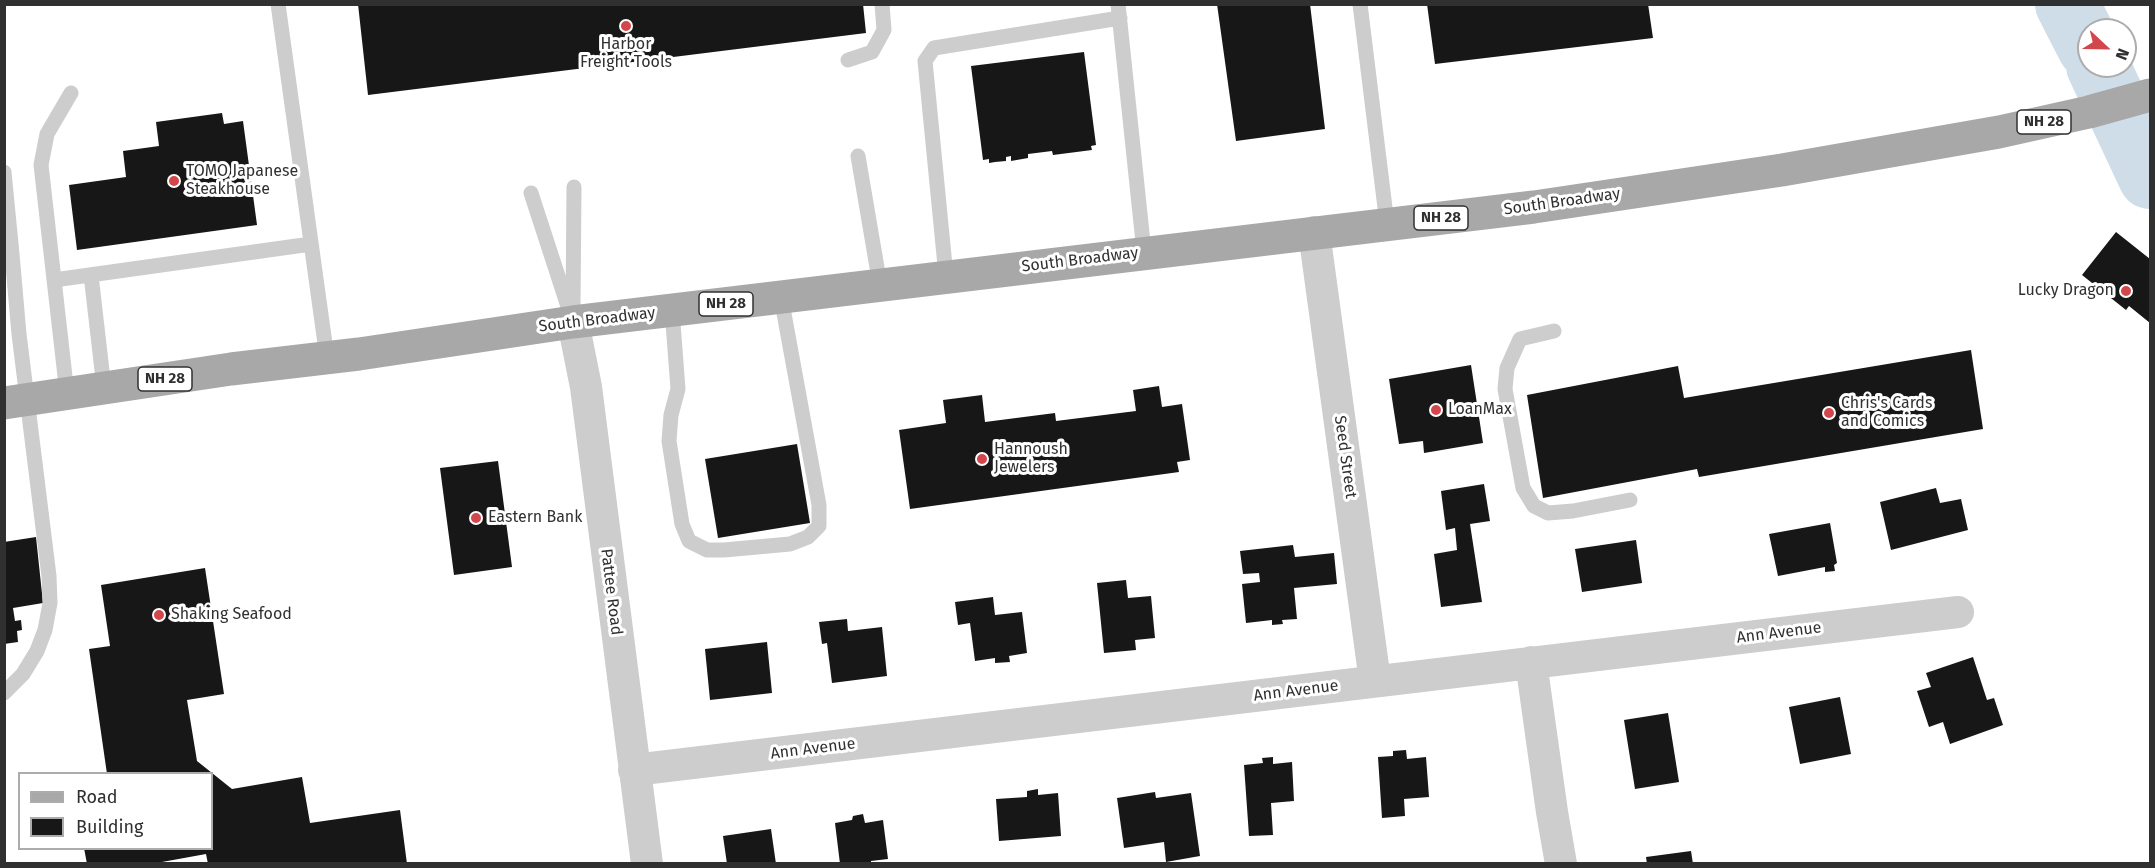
<!DOCTYPE html>
<html>
<head>
<meta charset="utf-8">
<style>
	body { margin:0 }
	#map { position:relative; width:2155px; height:868px; overflow:hidden; background:#fff; font-family:"Fira Sans",sans-serif }
	canvas { display:block }
	.frame { position:absolute; inset:0; border:6px solid #303030; pointer-events:none }
	.legend { position:absolute; left:18px; top:772px; width:195px; height:78px; box-sizing:border-box; background:#fff; border:2px solid #acacac; margin:0; padding:8px 10px; list-style:none; font-size:18px; color:#303030 }
	.legend li { display:flex; align-items:center; gap:12px; height:30px }
	.legend b { width:30px; border:2px solid #acacac }
	.north { position:absolute; left:2077px; top:18px; width:60px; height:60px; box-sizing:border-box; background:#fff; border:2px solid #acacac; border-radius:50%; rotate:112deg; font-size:16px; font-weight:700; line-height:24px; text-align:center; color:#303030 }
	.north::after { content:''; display:block; margin:auto; width:21px; height:27px; background:#d1474c; clip-path:polygon(50% 0,100% 100%,50% 72%,0 100%) }
</style>
</head>
<body>
<div id="map">
<canvas width="2155" height="868"></canvas>
<div class="frame"></div>
<ul class="legend">
<li><b style="height:8px;background:#a8a8a8"></b>Road</li>
<li><b style="height:16px;background:#171717"></b>Building</li>
</ul>
<div class="north">N</div>
</div>
<script>
const c = document.querySelector('canvas').getContext('2d');
c.lineJoin = 'round';
const shape = rows => new Path2D(rows.map(r => 'M' + r).join(''));
function strokePath(path, color, width, dash) { c.strokeStyle = color; c.lineWidth = width; c.lineCap = dash ? 'butt' : 'round'; c.setLineDash(dash || []); c.stroke(path); }
function paint(path, color) { c.fillStyle = color; c.fill(path, 'evenodd'); }
function label(font, color, halo, rows, align = 'center') {
  c.font = font + ' "Fira Sans",sans-serif'; c.lineWidth = 6; c.setLineDash([]); c.textBaseline = 'middle'; c.strokeStyle = halo; c.fillStyle = color; for (const [text, x, y, turn = 0] of rows) {
    c.save(); c.translate(x, y); c.rotate((+turn || 0) * Math.PI / 180); c.textAlign = isNaN(turn) ? turn : align; if (halo) c.strokeText(text, 0, 0); c.fillText(text, 0, 0); c.restore();
  }
}
strokePath(shape([
	[2067,4,2089,47],
	[2098,66,2150,177]
]), '#cedde8', 64);
paint(shape([
	[358,4,863,4,866,33,368,95],
	[1217,4,1310,4,1325,129,1236,141],
	[1427,4,1648,4,1653,38,1435,64],
	[1084,52,1096,145,1091,146,1092,150,1053,155,1052,151,1028,154,1028,158,1011,161,1011,156,1006,157,1006,161,995,162,989,163,989,159,983,160,971,66],
	[222,113,224,124,243,121,257,225,77,250,69,185,126,177,123,151,159,146,156,122],
	[2116,232,2150,259,2150,323,2129,306,2126,310,2082,275],
	[1971,350,1983,429,1699,477,1697,469,1543,498,1527,395,1678,366,1684,398],
	[1471,365,1483,443,1424,453,1423,441,1399,444,1389,379],
	[1159,386,1162,407,1182,404,1190,460,1177,462,1179,472,910,509,899,430,946,423,943,400,982,395,985,422,1055,413,1056,421,1136,411,1133,390],
	[797,444,810,523,718,538,705,459],
	[498,461,512,567,454,575,440,468],
	[1484,484,1490,521,1470,524,1482,602,1441,607,1434,554,1457,550,1455,528,1446,530,1441,491],
	[1936,488,1940,503,1961,499,1968,530,1891,550,1880,502],
	[1830,523,1837,563,1834,565,1835,571,1825,572,1825,567,1778,576,1769,534],
	[36,537,43,603,13,608,15,621,21,620,22,630,17,631,18,642,4,644,4,542],
	[1636,540,1642,583,1582,592,1575,549],
	[1293,545,1295,557,1334,553,1337,584,1294,588,1297,619,1282,620,1283,624,1272,625,1272,620,1246,623,1242,584,1260,582,1259,573,1243,574,1240,551],
	[205,568,224,694,187,700,197,761,232,789,302,777,310,823,400,810,407,864,208,864,206,854,151,864,87,864,84,848,212,848,212,774,107,774,89,649,110,646,101,585],
	[1126,580,1128,598,1151,596,1155,638,1135,640,1136,650,1104,653,1097,583],
	[993,597,995,615,1022,612,1027,653,1009,656,1010,662,995,663,995,658,975,661,970,623,958,625,955,602],
	[847,619,848,631,882,627,887,676,832,683,827,643,822,644,819,622],
	[767,642,772,693,710,700,705,649],
	[1973,657,1987,700,1994,698,2003,725,1950,744,1943,722,1929,727,1917,691,1931,687,1926,673],
	[1840,697,1851,754,1800,764,1789,707],
	[1668,713,1679,782,1635,789,1624,720],
	[1406,750,1407,759,1426,757,1429,797,1404,799,1405,816,1382,818,1378,757,1393,756,1393,751],
	[1273,757,1273,764,1292,762,1294,801,1271,803,1273,835,1249,836,1244,765,1263,763,1262,758],
	[1038,789,1038,795,1058,793,1061,836,999,841,996,799,1027,797,1027,791],
	[1155,792,1156,798,1191,793,1200,856,1166,862,1164,842,1124,848,1117,798],
	[863,814,865,823,883,820,888,859,871,861,871,864,840,864,835,823,852,820,853,816],
	[771,829,776,864,727,864,723,836],
	[1691,851,1693,864,1647,864,1646,857]
]), '#171717');
strokePath(shape([
	[278,4,327,358],
	[1118,4,1144,252],
	[1360,4,1387,224],
	[848,60,872,52,884,30,882,4],
	[858,156,880,285],
	[4,172,12,254],
	[531,193,573,322],
	[4,255,12,254,19,334,49,576,50,603,45,630,37,651,23,674,4,693],
	[91,275,104,388],
	[946,276,925,61,934,48,1120,18],
	[54,280,311,244],
	[573,307,574,187],
	[672,310,678,389,671,415,669,441,682,524,689,541,707,550,724,550,790,544,808,537,819,526,819,505,781,297],
	[1554,331,1520,339,1507,368,1505,389,1523,488,1534,506,1548,513,1573,511,1630,500],
	[67,394,41,165,47,134,71,93]
]), '#cdcdcd', 15);
strokePath(shape([
	[1314,232,1375,681],
	[573,322,586,387,647,864],
	[1531,662,1552,812,1561,864],
	[634,770,1958,612]
]), '#cdcdcd', 32);
strokePath(shape([
	[4,403,231,369,359,354,573,322,1534,207,1782,170,1999,132,2089,112,2150,95]
]), '#a8a8a8', 33);
for (const [x, y, r, color] of [
	[626,26,6,"#d1474c"],
	[174,181,6,"#d1474c"],
	[2126,291,6,"#d1474c"],
	[1436,410,6,"#d1474c"],
	[1829,413,6,"#d1474c"],
	[982,459,6,"#d1474c"],
	[476,518,6,"#d1474c"],
	[159,615,6,"#d1474c"]
]) { const dot = new Path2D(); dot.arc(x, y, r, 0, 2 * Math.PI); c.fillStyle = color; c.fill(dot); strokePath(dot, '#fff', 2); }
for (const [x, y, w] of [
	[2044,122,54],
	[1441,218,54],
	[726,304,54],
	[165,379,54]
]) { const box = new Path2D(); box.roundRect(x - w / 2, y - 12, w, 24, 4.5); c.fillStyle = '#fff'; c.fill(box); strokePath(box, '#303030', 1.5); }
label('bold 15px', '#303030', null, [
	["NH 28",2044,122],
	["NH 28",1441,218],
	["NH 28",726,304],
	["NH 28",165,379]
]);
label('16px', '#303030', '#fff', [
	["Harbor",626,45,"center"],
	["Freight Tools",626,63,"center"],
	["TOMO Japanese",186,172],
	["Steakhouse",186,190],
	["Lucky Dragon",2114,291,"right"],
	["Chris's Cards",1841,404],
	["and Comics",1841,422],
	["LoanMax",1448,410],
	["Hannoush",994,450],
	["Jewelers",994,468],
	["Eastern Bank",488,518],
	["Shaking Seafood",171,615]
], 'left');
label('16px', '#303030', '#fff', [
	["South Broadway",1562,202,-8],
	["South Broadway",1080,260,-7],
	["South Broadway",597,320,-7],
	["Seed Street",1345,457,82],
	["Pattee Road",611,592,83],
	["Ann Avenue",1779,633,-7],
	["Ann Avenue",1296,691,-7],
	["Ann Avenue",813,749,-7]
]);
</script>
</body>
</html>
